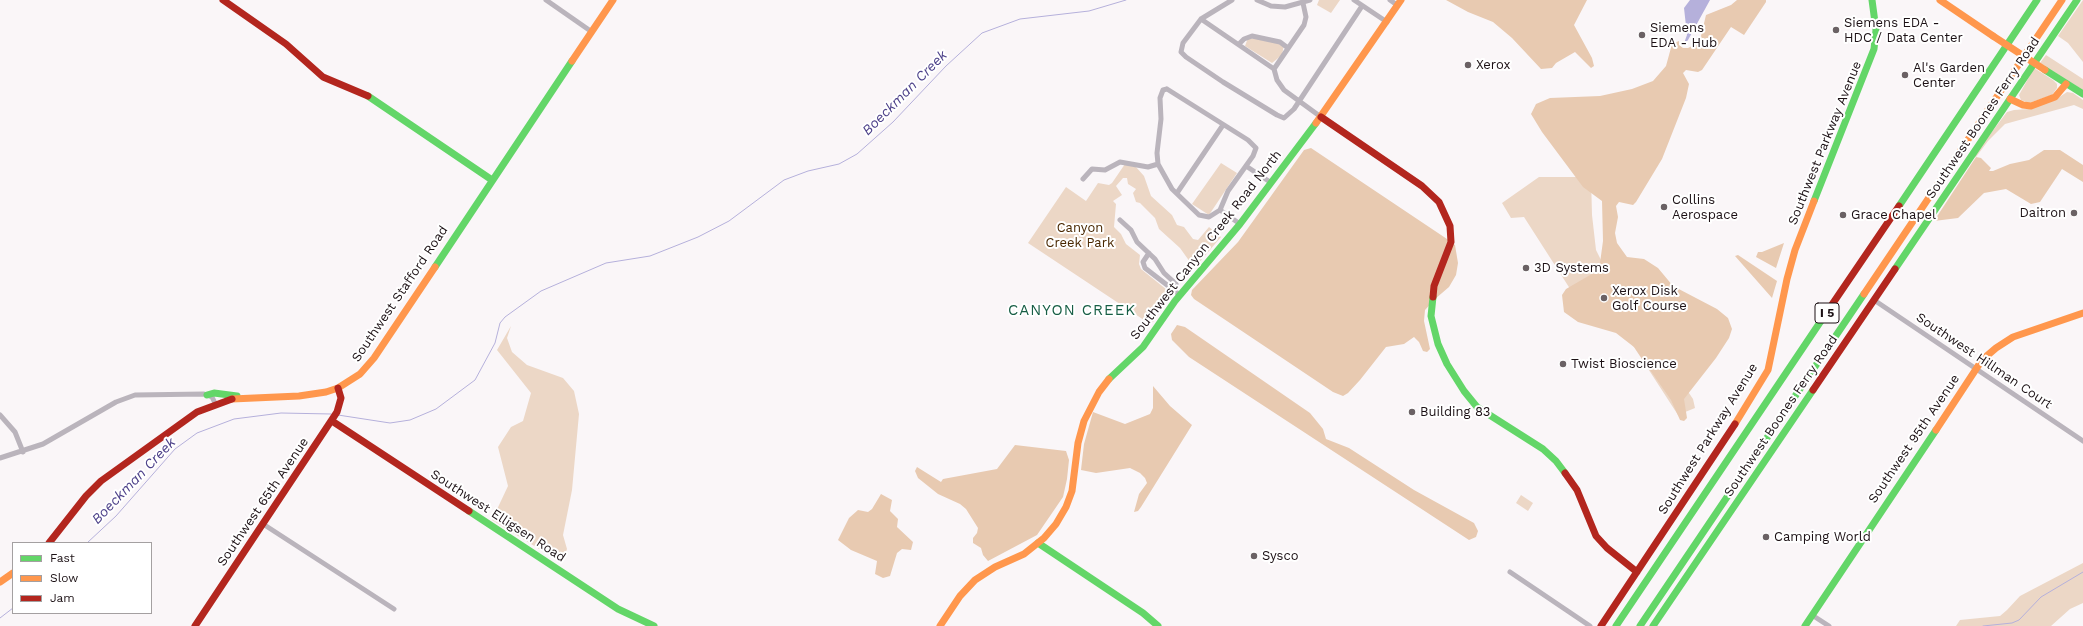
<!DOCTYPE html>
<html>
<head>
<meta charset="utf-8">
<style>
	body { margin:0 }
	#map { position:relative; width:2083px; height:626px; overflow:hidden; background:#faf6f8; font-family:"Work Sans",sans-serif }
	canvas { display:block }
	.legend { position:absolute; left:12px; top:542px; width:140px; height:72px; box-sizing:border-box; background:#fff; border:1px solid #a4a0a1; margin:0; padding:5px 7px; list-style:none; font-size:12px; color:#1c1115 }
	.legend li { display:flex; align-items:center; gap:8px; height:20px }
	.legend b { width:20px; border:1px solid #a4a0a1 }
</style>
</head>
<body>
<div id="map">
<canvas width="2083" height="626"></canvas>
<ul class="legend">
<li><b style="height:5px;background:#63d668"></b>Fast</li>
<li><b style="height:5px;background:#ff974d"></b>Slow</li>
<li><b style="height:5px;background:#b3261e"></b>Jam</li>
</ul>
</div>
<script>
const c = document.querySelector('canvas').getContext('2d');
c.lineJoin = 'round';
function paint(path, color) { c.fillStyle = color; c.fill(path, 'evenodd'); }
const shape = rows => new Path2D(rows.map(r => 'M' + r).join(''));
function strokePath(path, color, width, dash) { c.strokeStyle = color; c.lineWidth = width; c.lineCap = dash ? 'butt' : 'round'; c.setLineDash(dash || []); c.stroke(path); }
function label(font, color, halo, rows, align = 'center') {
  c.font = font + ' "Work Sans",sans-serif'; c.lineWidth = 4; c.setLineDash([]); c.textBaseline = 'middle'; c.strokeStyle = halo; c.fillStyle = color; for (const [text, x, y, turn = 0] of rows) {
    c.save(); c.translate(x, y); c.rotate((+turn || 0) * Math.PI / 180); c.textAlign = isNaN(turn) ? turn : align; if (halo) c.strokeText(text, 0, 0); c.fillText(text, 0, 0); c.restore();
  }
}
paint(shape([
	[1319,0,1340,0,1331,13,1317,5],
	[2083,0,2083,62,2068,43,2058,36],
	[1248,38,1267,40,1284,45,1282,55,1272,63,1245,46],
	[2046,55,2083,79,2083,90,2040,63],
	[2034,68,2053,80,2057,84,2057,88,2052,95,2029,103,2021,100,2019,95],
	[2067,92,2073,93,2083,100,2083,109,2074,105,2005,124,1988,141,1976,157,1973,157,2007,112,2014,110,2029,109,2055,100],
	[1221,163,1237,173,1209,215,1192,204],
	[1125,164,1136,167,1144,176,1151,196,1172,215,1177,225,1184,227,1193,239,1198,240,1209,227,1221,237,1197,265,1196,263,1190,262,1180,248,1159,229,1155,218,1140,203,1136,202,1133,193,1136,189,1128,184,1127,178,1123,178,1116,186,1122,195,1113,201,1116,204,1114,227,1121,234,1126,244,1140,255,1139,264,1141,269,1172,294,1154,321,1150,324,1028,243,1066,187,1086,201,1098,183,1109,185,1112,183],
	[1539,177,1591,177,1592,215,1596,250,1605,268,1693,399,1695,408,1678,415,1634,347,1599,302,1574,295,1524,217,1511,218,1502,203],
	[511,326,507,338,512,352,527,365,563,378,574,391,579,414,572,490,563,535,567,549,562,563,492,520,508,486,498,447,511,427,523,421,531,393,497,350],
	[1521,495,1533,503,1528,511,1516,503],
	[2083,563,2083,603,2070,609,2051,626,1956,626,1960,620,2000,616,2007,610,2020,596]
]), '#ecd7c6');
paint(shape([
	[1446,0,1587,0,1574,25,1592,58,1594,66,1591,68,1575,52,1556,63,1552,68,1541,69,1512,38,1493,22,1468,12],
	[1737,0,1766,0,1766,2,1744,35,1731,27,1702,70,1698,72,1686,70,1683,73,1689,84,1686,98,1662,159,1636,202,1633,205,1619,202,1616,206,1618,217,1615,233,1617,243,1627,257,1644,259,1658,268,1673,286,1717,309,1728,318,1732,329,1729,338,1716,358,1684,399,1687,418,1684,421,1680,420,1671,400,1634,347,1616,333,1578,322,1564,312,1562,295,1566,289,1597,271,1600,263,1603,241,1602,201,1583,187,1542,132,1531,114,1536,104,1550,98,1600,96,1632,89,1653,81,1666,66,1672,44,1679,41,1679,45,1683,48,1688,48,1692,46,1701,36,1706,15,1731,5],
	[1311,148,1447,239,1455,245,1458,263,1456,275,1449,287,1435,299,1425,310,1424,321,1430,349,1427,352,1423,351,1419,342,1414,337,1404,344,1386,347,1360,380,1348,393,1343,396,1333,392,1194,299,1191,295,1192,290,1238,242,1304,150],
	[2044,150,2060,150,2083,165,2083,182,2062,169,2040,202,2031,204,2006,189,1984,193,1958,218,1934,221,1976,157,1981,158,1991,168,1989,171,1993,171,2010,164,2029,160],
	[1784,243,1776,268,1756,257,1758,252,1762,252],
	[1738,255,1777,281,1772,298,1735,256],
	[1177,325,1185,327,1310,413,1323,429,1326,439,1349,448,1414,490,1474,523,1478,531,1476,537,1469,540,1189,357,1172,340,1171,334],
	[1153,386,1170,406,1192,425,1141,507,1138,511,1134,512,1139,494,1147,483,1145,478,1140,473,1130,468,1096,473,1081,470,1084,444,1093,412,1125,424,1150,414,1153,408],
	[1015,445,1066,451,1069,460,1067,479,1063,497,1037,535,988,561,983,555,981,548,973,543,973,538,977,533,978,528,966,509,960,504,938,494,918,478,915,471,917,467,941,482,943,479,997,469],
	[881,494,892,500,890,511,898,519,897,527,913,542,911,550,902,549,897,553,890,576,883,578,875,574,877,561,851,550,838,540,849,518,858,510,868,512,872,509]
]), '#e8cab1');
paint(shape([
	[1690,0,1710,0,1688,40,1683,46,1687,35,1684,8]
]), '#b5b0db');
strokePath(shape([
	[338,415,390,423,410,420,436,409,475,380,495,343,500,323,505,317,541,291,606,263,650,256,698,237,729,221,784,180,808,171,839,164,857,154,893,122,946,66,982,33,1020,19,1089,11,1126,0],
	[87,543,116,516,175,449,197,433,234,419,281,413,331,414],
	[0,618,13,608],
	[1983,626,2012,623,2019,620,2041,597,2083,572]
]), '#b5b0db', 1);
strokePath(shape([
	[546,0,592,32],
	[1232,0,1201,19,1183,43,1181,52,1186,57,1223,82,1277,115,1284,118,1294,109,1362,6],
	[1257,0,1271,6,1285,7,1310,0],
	[1354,0,1387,22],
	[1390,0,1397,5],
	[1201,19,1274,69],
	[1239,44,1244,39,1252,36,1280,42,1288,48],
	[1274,69,1304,25,1306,17,1303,3],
	[1274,69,1277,80,1284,90,1321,117],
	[1167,89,1248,140,1256,148,1253,156,1228,191,1220,210,1209,217,1199,215,1172,189,1158,164,1157,153,1161,119,1160,98,1163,90,1167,89],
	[1246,166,1270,182],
	[1083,179,1092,169,1105,170,1120,162,1148,167,1158,164],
	[1177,193,1223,125],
	[1220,210,1240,224],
	[1120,220,1131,230,1137,242,1155,259,1164,273,1176,284],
	[1149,253,1143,262,1145,268,1180,295],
	[1874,300,2083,441],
	[0,415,15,432,23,452],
	[0,458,43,444,116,402,135,395,204,394,212,397,215,403],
	[263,524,394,609],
	[1510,572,1590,626],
	[1812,615,1829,626]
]), '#bab4bc', 5);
strokePath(shape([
	[2045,70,2083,94],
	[368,96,492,180],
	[1814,201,1874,49,1876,30,1872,0],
	[1899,206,2037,0],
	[435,267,572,61],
	[1895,269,2077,0],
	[1433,297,1431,316,1438,344,1447,364,1464,391,1477,407,1543,449,1556,461,1565,473],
	[1109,379,1143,347,1175,301,1240,224,1316,123],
	[207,395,214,393,237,396],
	[469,511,618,609,654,626],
	[1038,543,1143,613,1158,626],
	[1616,626,1829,309],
	[1640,626,1864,294],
	[1653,626,1813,390],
	[1805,626,1936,430]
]), '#63d668', 7);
strokePath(shape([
	[1940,0,1993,36],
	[572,61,613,0],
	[2010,99,2023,105,2031,106,2055,97,2066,84],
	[1316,123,1401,0],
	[1864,294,2062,0],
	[232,399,299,396,326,392,338,388,360,374,374,358,435,267],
	[1735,424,1768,370,1787,279,1795,250,1814,201],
	[1936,430,1982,360,1996,348,2013,337,2083,313],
	[0,582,13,573],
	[940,626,960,596,975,580,995,567,1024,554,1044,538,1056,524,1066,507,1072,491,1078,443,1084,421,1099,392,1109,379]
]), '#ff974d', 7);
strokePath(shape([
	[223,0,286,44,323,77,368,96],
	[1321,117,1422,186,1439,202,1450,226,1451,242,1434,286,1433,297],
	[1829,309,1899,206],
	[1813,390,1895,269],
	[332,421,469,511],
	[1565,473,1577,490,1596,536,1607,548,1637,572],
	[49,543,86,496,101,481,197,412,232,399],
	[195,626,337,412,341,398,338,388],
	[1601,626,1735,424]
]), '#b3261e', 7);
strokePath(shape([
	[1993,36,2045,70]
]), '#ff974d', 7);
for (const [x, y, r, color] of [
	[1836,30,4,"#6a6164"],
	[1642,35,4,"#6a6164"],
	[1468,65,4,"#6a6164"],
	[1905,75,4,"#6a6164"],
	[1664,207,4,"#6a6164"],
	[2074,213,4,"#6a6164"],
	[1843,215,4,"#6a6164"],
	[1526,268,4,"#6a6164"],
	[1604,298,4,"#6a6164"],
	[1563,364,4,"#6a6164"],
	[1412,412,4,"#6a6164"],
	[1766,537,4,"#6a6164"],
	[1254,556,4,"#6a6164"]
]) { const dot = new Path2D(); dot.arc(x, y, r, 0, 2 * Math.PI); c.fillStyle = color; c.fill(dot); strokePath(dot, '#fff', 1.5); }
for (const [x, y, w] of [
	[1827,313,24]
]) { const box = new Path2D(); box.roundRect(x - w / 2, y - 10, w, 20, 3); c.fillStyle = '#fff'; c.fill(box); strokePath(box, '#1c1115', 1); }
label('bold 12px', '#1c1115', null, [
	["I 5",1827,313]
]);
label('13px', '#1c1115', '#fff', [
	["Siemens EDA -",1844,23],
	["HDC / Data Center",1844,38],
	["Siemens",1650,28],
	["EDA - Hub",1650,43],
	["Xerox",1476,65],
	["Al's Garden",1913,68],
	["Center",1913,83],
	["Collins",1672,200],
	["Aerospace",1672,215],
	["Daitron",2066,213,"right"],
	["Grace Chapel",1851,215],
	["3D Systems",1534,268],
	["Xerox Disk",1612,291],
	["Golf Course",1612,306],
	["Twist Bioscience",1571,364],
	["Building 83",1420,412],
	["Camping World",1774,537],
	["Sysco",1262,556]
], 'left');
label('13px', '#1c1115', '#fff', [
	["Southwest Boones Ferry Road",1983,118,-56],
	["Southwest Parkway Avenue",1825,143,-68],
	["Southwest Canyon Creek Road North",1206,245,-52],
	["Southwest Stafford Road",400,294,-56],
	["Southwest Hillman Court",1984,361,34],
	["Southwest Boones Ferry Road",1781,416,-56],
	["Southwest Parkway Avenue",1708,439,-58],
	["Southwest 95th Avenue",1914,439,-56],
	["Southwest 65th Avenue",263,502,-56],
	["Southwest Elligsen Road",498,516,33]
]);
label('13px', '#492700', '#fff', [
	["Canyon",1080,228],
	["Creek Park",1080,243]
]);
label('italic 14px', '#4c4089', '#fff', [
	["Boeckman Creek",905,93,-45],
	["Boeckman Creek",134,481,-46]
]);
c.letterSpacing = '1px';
label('15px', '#175e45', '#fff', [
	["CANYON CREEK",1072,311]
]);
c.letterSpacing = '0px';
</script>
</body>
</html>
